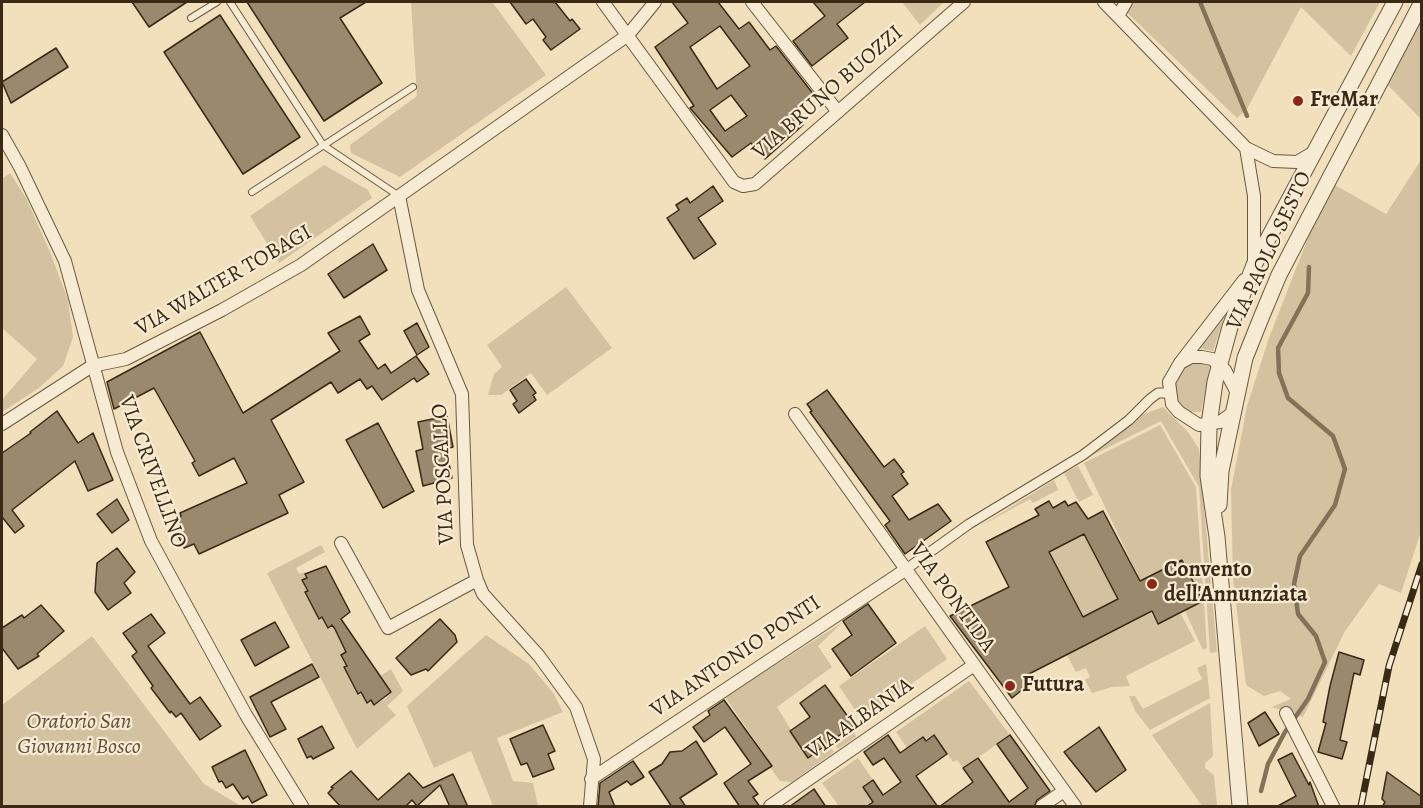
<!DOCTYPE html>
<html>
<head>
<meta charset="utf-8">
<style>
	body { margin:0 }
	#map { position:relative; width:1423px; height:808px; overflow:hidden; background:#f2e0bc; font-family:Alegreya,serif }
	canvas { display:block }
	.frame { position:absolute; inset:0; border:3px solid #3a2a15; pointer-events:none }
</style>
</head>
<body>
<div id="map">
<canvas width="1423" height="808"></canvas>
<div class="frame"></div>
</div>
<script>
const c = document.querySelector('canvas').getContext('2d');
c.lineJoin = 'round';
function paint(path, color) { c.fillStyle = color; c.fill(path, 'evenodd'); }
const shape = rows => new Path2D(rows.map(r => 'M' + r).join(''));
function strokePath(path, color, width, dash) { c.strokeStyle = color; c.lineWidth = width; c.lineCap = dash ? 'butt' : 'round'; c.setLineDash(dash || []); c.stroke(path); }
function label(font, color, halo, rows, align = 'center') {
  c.font = font + ' Alegreya,serif'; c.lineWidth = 4.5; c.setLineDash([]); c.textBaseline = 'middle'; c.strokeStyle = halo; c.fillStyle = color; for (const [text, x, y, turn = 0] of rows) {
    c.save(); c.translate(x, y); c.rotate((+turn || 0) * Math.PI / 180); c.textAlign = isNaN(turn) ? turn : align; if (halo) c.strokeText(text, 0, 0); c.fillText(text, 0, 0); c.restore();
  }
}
paint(shape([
	[411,2,495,2,493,3,546,75,400,177,351,153,350,145,417,96],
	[902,2,944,2,920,25],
	[1116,2,1380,2,1351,56,1301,7,1247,109,1237,118],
	[1421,14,1421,119,1386,83],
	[1421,160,1422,528,1401,593,1379,584,1345,631,1303,717,1272,707,1291,699,1280,691,1264,696,1246,685,1233,579,1231,490,1247,406,1269,338,1313,225,1333,184,1386,214],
	[324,165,368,190,372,198,279,263,250,216],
	[10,173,26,198,50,252,68,300,73,337,63,366,39,388,2,412,2,400,37,359,2,328,2,179],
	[566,287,612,348,547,395,531,373,501,395,488,395,494,374,502,367,487,345],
	[1222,317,1224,317,1213,351,1199,348],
	[1201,363,1210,366,1201,412,1189,412,1179,406,1174,397,1173,385,1183,366],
	[1163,407,1188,432,1199,449,1217,652,1210,653,1199,487,1161,421,1091,456,1138,416],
	[1160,425,1196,487,1207,648,1203,650,1185,611,1203,601,1183,559,1140,580,1084,463],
	[1078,466,1093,495,1079,502,1064,473],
	[1054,480,1058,490,1033,503,1030,499,979,527],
	[1084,535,1118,599,1083,617,1049,552],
	[321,545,325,552,296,568,299,574,305,572,307,578,302,580,308,591,305,593,319,618,322,617,328,628,332,625,334,630,340,627,346,652,347,666,345,667,359,694,361,692,367,702,371,700,374,705,387,698,386,695,391,692,379,677,391,669,403,691,387,706,396,715,357,749,267,573],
	[1151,613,1157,624,1181,614,1195,641,1126,676,1130,686,1112,687,1092,693,1085,680,1090,677,1086,668,1076,672,1067,655],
	[843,622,818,646,832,667,777,707,808,757,828,744,834,752,792,782,780,781,770,767,772,765,725,697],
	[925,626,947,659,861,719,839,686],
	[486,635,529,664,554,694,563,712,497,738,513,781,533,783,538,806,493,806,471,751,434,768,407,706],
	[92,636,204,784,241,806,2,806,2,705],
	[1206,664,1210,698,1150,730,1135,711,1129,696,1135,696,1143,709,1202,679,1197,668],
	[969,681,1010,735,963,768,957,760,953,762,934,735,907,748,896,732],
	[1210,703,1213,756,1205,763,1205,768,1214,775,1217,806,1202,806,1152,735],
	[852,727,856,737,838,749,832,741],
	[858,758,873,780,863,788,880,806,839,806,822,783]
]), '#d3c1a0');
strokePath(shape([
	[1200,2,1247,116],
	[1261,791,1268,764,1285,732,1308,699,1325,662,1316,636,1298,614,1294,584,1300,556,1335,505,1345,469,1333,436,1288,398,1279,373,1278,348,1308,293,1309,267]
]), '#837257', 4.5);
const building = shape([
	[132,2,187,2,149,27,132,2],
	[247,2,366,2,340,18,382,83,324,121,247,2],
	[510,2,555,2,570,21,572,19,580,29,551,50,543,40,546,37,533,19,526,24,510,2],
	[672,2,718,2,739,29,749,22,770,50,776,46,814,95,791,112,803,125,765,159,751,143,732,157,690,108,694,106,655,47,688,23,672,2],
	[720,26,750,66,717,89,690,47,720,26],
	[731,95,747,116,725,131,710,110,731,95],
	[813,2,865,2,837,24,848,38,812,66,793,41,825,16,813,2],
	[220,15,300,137,243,174,164,52,220,15],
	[56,48,68,67,11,103,2,82,56,48],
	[713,186,723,201,698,218,716,244,694,259,667,218,679,210,676,205,687,198,690,203,713,186],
	[373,244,387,270,344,298,328,274,373,244],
	[360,316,370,334,359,341,378,369,385,364,391,373,416,356,429,374,417,382,414,378,382,400,372,386,367,389,360,379,338,393,331,382,271,420,304,482,279,495,288,513,199,554,194,544,184,548,171,521,181,516,180,513,247,483,234,458,199,476,192,463,195,461,154,388,114,409,107,382,200,332,243,413,340,351,328,333,360,316],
	[417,323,429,347,417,355,404,331,417,323],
	[526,379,536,393,533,395,536,400,519,413,513,404,517,401,510,390,526,379],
	[827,390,884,467,894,459,904,472,901,474,908,484,892,496,909,520,938,504,951,521,905,554,885,525,890,521,810,412,812,411,807,404,827,390],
	[57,411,78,443,93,433,113,480,88,491,75,461,12,510,24,526,15,533,2,517,2,453,31,433,30,432,57,411],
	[447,416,453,447,446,449,452,478,423,486,416,451,423,449,418,422,447,416],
	[378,423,414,491,383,508,346,440,378,423],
	[117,499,129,520,112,533,97,514,117,499],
	[1049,501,1053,508,1065,501,1068,506,1076,502,1088,519,1103,511,1140,581,1182,560,1203,601,1158,624,1152,611,1027,675,1032,682,1012,698,950,616,1009,587,986,542,1039,515,1035,509,1049,501],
	[1084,534,1118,599,1083,617,1049,552,1084,534],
	[117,548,135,572,124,583,131,593,108,610,95,592,97,563,117,548],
	[326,566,350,612,341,619,391,692,374,705,371,700,367,703,361,692,358,694,344,667,347,666,341,655,346,652,335,629,332,625,328,628,322,617,319,619,305,592,308,591,302,580,307,578,305,574,326,566],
	[868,604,896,643,851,676,832,649,852,635,843,621,868,604],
	[41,605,64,631,37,654,39,656,18,669,2,648,2,628,22,615,24,618,41,605],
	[151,614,165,633,148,646,190,704,200,697,221,726,200,740,181,713,176,717,171,711,170,713,151,688,153,686,132,656,137,652,123,633,151,614],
	[440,619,455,635,457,642,428,671,426,669,411,675,396,658,440,619],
	[275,622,289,647,255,666,241,640,275,622],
	[1339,652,1364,660,1360,675,1354,673,1340,740,1347,742,1342,759,1318,752,1326,723,1323,722,1330,686,1339,652],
	[312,664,319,677,271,702,286,729,270,737,250,697,312,664],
	[825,685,854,725,808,758,790,731,810,717,800,703,825,685],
	[724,700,772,766,748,781,758,794,753,797,760,807,740,807,724,783,751,764,725,727,704,742,693,727,710,715,708,711,724,700],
	[1265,712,1279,734,1259,746,1248,723,1265,712],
	[543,725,555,751,548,754,554,769,533,777,527,763,521,765,510,739,543,725],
	[322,726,334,748,313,759,311,756,307,758,298,739,322,726],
	[1099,727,1126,770,1096,792,1064,752,1099,727],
	[888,735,900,753,923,737,926,741,934,735,947,754,916,776,938,807,866,807,873,802,863,787,873,780,883,795,901,782,884,758,873,765,864,752,888,735],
	[1010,735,1050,791,1037,800,1034,807,939,807,973,782,963,768,978,758,1009,802,1028,788,997,744,1010,735],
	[696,741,717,774,680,798,686,807,672,807,649,772,662,764,670,752,682,751,696,741],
	[245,750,267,795,252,803,248,796,243,799,233,784,226,788,222,781,219,782,212,767,245,750],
	[1292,753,1309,785,1310,782,1319,807,1276,807,1296,796,1278,760,1292,753],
	[633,761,644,777,631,785,627,781,609,792,615,807,598,807,600,783,633,761],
	[351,771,378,800,409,773,423,788,453,774,468,807,450,807,440,785,417,806,412,800,405,807,341,807,328,793,333,788,331,787,351,771],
	[1387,772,1422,797,1422,807,1382,807,1385,802,1382,799,1387,772],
	[814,789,826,807,789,807,814,789]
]);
paint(building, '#9a896c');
strokePath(building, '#3a2a15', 1.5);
const service = shape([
	[230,2,323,145,399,196],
	[191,18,217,2],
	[252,192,413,87]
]);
const pedestrian = shape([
	[905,570,969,524,1083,455,1129,420,1150,399,1158,393,1169,393]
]);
const minor = shape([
	[603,2,734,182,743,186,755,184,964,2],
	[752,2,838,112],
	[1104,2,1246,148,1273,161,1297,162,1316,151],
	[1118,16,1126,2],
	[2,135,20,167,65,261,117,452,151,541,246,715,302,806],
	[1246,148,1254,196,1254,263],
	[399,196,418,290,462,394,467,545,477,580,483,594,539,656,576,707,594,759,590,806],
	[1180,363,1244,280],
	[1234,412,1220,422,1199,425,1179,412,1172,404,1169,382,1180,363,1191,357,1202,357,1212,359,1225,370,1237,393],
	[795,414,1075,806],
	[2,424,92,366,126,359,222,310,301,265,628,35,655,2],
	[341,543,388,628,477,580],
	[1286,713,1333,806],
	[591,779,905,570],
	[770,806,974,665],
	[1042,806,1064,791]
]);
const tertiary = shape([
	[1219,505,1221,471,1245,358,1261,318,1279,275,1422,2],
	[1240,806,1217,537,1208,476,1209,425,1215,382,1230,327,1254,265,1395,2]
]);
strokePath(service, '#68583f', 8);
strokePath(pedestrian, '#68583f', 11);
strokePath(minor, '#68583f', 14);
strokePath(tertiary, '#68583f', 17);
strokePath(service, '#f7ebd3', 6);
strokePath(pedestrian, '#f7ebd3', 9);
strokePath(minor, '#f7ebd3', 12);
strokePath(tertiary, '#f7ebd3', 15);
const rail = shape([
	[1361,806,1389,666,1422,564]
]);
strokePath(rail, '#3a2a15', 7);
strokePath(rail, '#f7ebd3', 4.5, [14]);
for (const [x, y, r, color] of [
	[1298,101,6,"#8f2418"],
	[1152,584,6,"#8f2418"],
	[1010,686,6,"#8f2418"]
]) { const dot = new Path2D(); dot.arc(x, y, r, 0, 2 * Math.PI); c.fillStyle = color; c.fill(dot); strokePath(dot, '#f7ebd3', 2); }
label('22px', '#3a2a15', '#f7ebd3', [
	["VIA BRUNO BUOZZI",828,93,-41],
	["VIA PAOLO SESTO",1270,251,-65],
	["VIA WALTER TOBAGI",224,281,-30],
	["VIA CRIVELLINO",152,472,70],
	["VIA POSCALLO",444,474,-93],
	["VIA PONTIDA",952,598,54],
	["VIA ANTONIO PONTI",736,657,-34],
	["VIA ALBANIA",860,719,-35]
]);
label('bold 22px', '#3a2a15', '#f7ebd3', [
	["FreMar",1310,101],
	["Convento",1164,571],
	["dell'Annunziata",1164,596],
	["Futura",1022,686]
], 'left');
label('italic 22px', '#605038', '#f7ebd3', [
	["Oratorio San",79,723],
	["Giovanni Bosco",79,748]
]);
</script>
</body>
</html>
